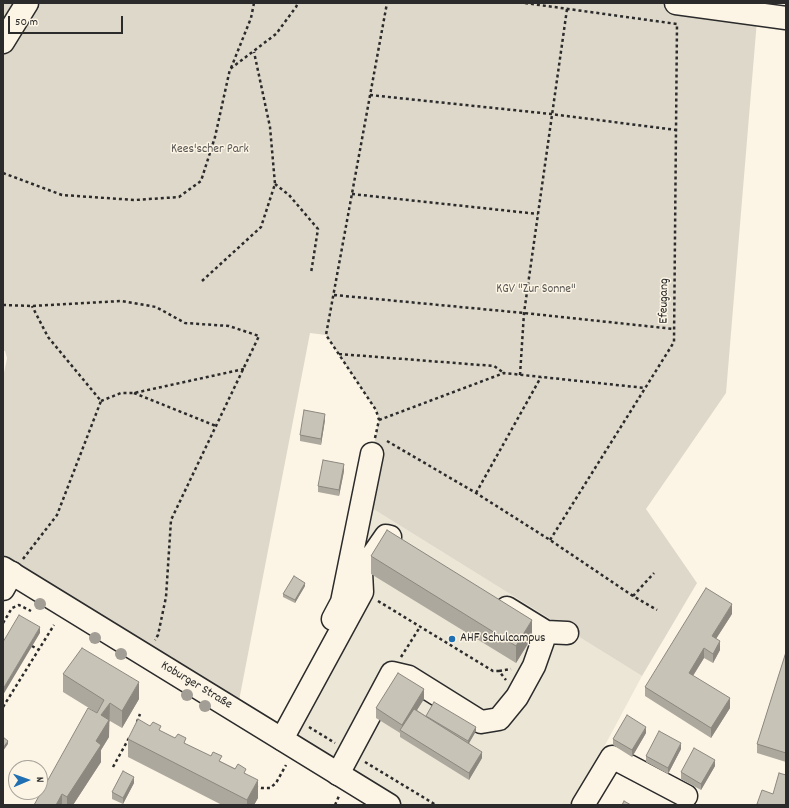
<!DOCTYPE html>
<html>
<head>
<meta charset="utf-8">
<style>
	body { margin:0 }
	#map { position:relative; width:789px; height:808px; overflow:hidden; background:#fcf5e5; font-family:Dekko,sans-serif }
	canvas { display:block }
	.frame { position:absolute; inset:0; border:4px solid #2b2b2b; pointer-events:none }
	.north { position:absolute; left:8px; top:760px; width:40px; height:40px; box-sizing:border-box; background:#fcf5e5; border:1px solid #a8a49b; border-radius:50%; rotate:88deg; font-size:11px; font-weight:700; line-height:16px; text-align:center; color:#2b2b2b }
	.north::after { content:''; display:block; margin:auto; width:14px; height:18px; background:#1f6fb2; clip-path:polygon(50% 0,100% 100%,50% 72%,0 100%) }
	.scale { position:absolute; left:8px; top:16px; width:115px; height:18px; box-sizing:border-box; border:2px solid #2b2b2b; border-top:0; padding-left:5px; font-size:12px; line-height:14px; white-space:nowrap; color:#2b2b2b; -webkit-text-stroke:3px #fcf5e5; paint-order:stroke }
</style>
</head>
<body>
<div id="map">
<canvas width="789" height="808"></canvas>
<div class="frame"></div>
<div class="north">N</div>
<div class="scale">50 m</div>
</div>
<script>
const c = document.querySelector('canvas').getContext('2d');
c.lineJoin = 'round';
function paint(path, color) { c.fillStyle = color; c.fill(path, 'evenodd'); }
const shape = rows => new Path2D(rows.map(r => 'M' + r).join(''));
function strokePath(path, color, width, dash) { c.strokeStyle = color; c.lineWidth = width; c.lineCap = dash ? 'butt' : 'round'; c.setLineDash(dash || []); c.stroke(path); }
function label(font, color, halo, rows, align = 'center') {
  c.font = font + ' Dekko,sans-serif'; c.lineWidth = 3; c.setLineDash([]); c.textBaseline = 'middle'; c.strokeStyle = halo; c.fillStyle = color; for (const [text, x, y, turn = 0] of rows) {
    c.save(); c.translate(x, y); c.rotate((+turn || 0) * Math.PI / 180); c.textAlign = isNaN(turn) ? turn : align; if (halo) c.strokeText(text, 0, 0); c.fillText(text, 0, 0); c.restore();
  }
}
paint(shape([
	[362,502,642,676,573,805,389,805,272,733,342,602]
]), '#ece6d7');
paint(shape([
	[3,3,760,3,757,20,726,393,646,509,697,583,642,676,362,502,379,420,376,410,326,335,310,333,237,711,3,568,3,378,7,358,5,351,3,351]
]), '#ded8ca');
const minor = shape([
	[676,3,786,18],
	[3,42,27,3],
	[3,589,12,573],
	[507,608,546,632],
	[333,619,342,602,372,454],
	[282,739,362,592,361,572,386,536,390,537],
	[338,774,392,673,409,677,481,722,499,719,517,697,534,666,546,632,567,633],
	[583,805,612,757,686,796]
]);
const major = shape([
	[3,568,389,805]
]);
strokePath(minor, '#2b2b2b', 25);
strokePath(major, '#2b2b2b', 25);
strokePath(shape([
	[525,3,677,24,674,342,550,540],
	[231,68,251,18,254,3],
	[370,95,551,114,676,130],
	[3,173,62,195,135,200,179,197,201,181,215,137,230,69,276,34,296,7,298,3],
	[275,184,289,195,318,229,311,273],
	[352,194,538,214],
	[202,281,261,227,275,184,270,127,254,52],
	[334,295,524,313,674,329],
	[3,305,32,306,122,301,156,307,185,323,229,326,259,336,171,520,166,597,158,635,155,640],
	[339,354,494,366,504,373],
	[520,375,524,313,567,9],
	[134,393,216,426],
	[101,401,121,393,134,393,244,369],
	[379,420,504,373,645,388],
	[375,438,379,420,376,410,326,335,387,3],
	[387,441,476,493,550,540,633,596,657,610],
	[476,493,541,377],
	[23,559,57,515,101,401,48,337,32,306],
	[633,596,654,573],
	[378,601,493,671,499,671,506,680],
	[3,623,12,608,19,605,31,611],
	[32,646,39,650],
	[401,657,420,627],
	[499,671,511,669],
	[3,707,54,625],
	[137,722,140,714],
	[309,727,335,743],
	[365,762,436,805],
	[113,767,129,738],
	[255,787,261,788,270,788,276,783,286,765],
	[335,805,339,796]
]), '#2b2b2b', 2.5, [3, 3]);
strokePath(minor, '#fcf5e5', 22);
strokePath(major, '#fcf5e5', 22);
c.fillStyle = '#a29e95';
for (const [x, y] of [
	[40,604],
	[95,638],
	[121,654],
	[187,695],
	[205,706]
]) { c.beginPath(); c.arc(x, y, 6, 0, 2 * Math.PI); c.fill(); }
paint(shape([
	[325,420,321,445,300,441,300,435],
	[344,471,339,496,318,492,318,486],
	[371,556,532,637,516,663,371,574],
	[305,586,295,603,283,597,283,594],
	[732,614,716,639,720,650,713,663,704,658,693,676,730,708,711,738,645,696,645,687],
	[786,652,786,762,757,753,757,744],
	[63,674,139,699,122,728,110,721,109,722,109,737,101,750,101,762,73,805,34,805,97,713,63,692],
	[424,699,417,710,426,716,476,731,469,743,482,758,469,780,400,737,400,733,376,718,376,708],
	[150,726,246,774,258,798,254,805,222,805,128,757,128,739],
	[646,733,632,757,613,745,613,739],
	[681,749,668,774,646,762,646,756],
	[715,766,701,790,681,779,681,772],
	[134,783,123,804,112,799,112,792]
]), '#aca89d');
paint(shape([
	[325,414,325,420,321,445,321,439],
	[344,464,344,471,339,496,339,490],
	[305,583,305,586,295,603,295,600],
	[732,604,732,614,712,645,712,636],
	[532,620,532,637,516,663,516,646],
	[40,627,40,633,3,695,3,689],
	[720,641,720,650,713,663,713,654],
	[704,648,704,658,689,682,689,673],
	[139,682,139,699,122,728,122,711],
	[424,689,424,699,403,732,402,731,402,725],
	[730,698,730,708,711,738,711,728],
	[110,703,109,737,101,750,101,762,73,805,67,805,67,797,96,741,101,715],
	[476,727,476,731,468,745,468,741],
	[646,727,646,733,632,757,632,750],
	[8,741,8,744,3,751,3,748],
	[681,743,681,749,668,774,668,768],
	[482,752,482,758,469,780,469,773],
	[715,760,715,766,701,790,701,784],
	[134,777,134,783,123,804,123,798],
	[258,780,258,798,254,805,247,805,247,800],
	[62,794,62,805,56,805]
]), '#8c8880');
const building = shape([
	[304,410,325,414,321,439,300,435,304,410],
	[323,460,344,464,339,490,318,486,323,460],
	[387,530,532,620,516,646,371,556,387,530],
	[294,576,305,583,295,600,283,594,294,576],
	[706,588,732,604,712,636,720,641,713,654,704,648,689,673,730,698,711,728,645,687,706,588],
	[19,615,40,627,3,689,3,642,19,615],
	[82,648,139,682,122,711,110,703,101,715,109,720,96,741,101,745,67,797,62,794,56,805,34,805,88,708,97,713,104,700,63,674,82,648],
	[786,652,786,753,757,744,786,652],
	[398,673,424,689,402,725,376,708,398,673],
	[434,702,476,727,468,741,426,716,434,702],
	[414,709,482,752,469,773,400,730,414,709],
	[627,715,646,727,632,750,613,739,627,715],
	[138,719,150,726,153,722,161,726,159,730,175,738,178,734,186,738,184,743,211,756,213,752,222,756,219,761,235,769,238,764,246,769,244,773,258,780,247,800,128,739,138,719],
	[659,731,681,743,668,768,646,756,659,731],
	[3,737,8,741,3,748,3,737],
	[694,748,715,760,701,784,681,772,694,748],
	[123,771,134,777,123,798,112,792,123,771],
	[779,773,786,775,786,805,761,805,757,804,762,790,773,794,779,773],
	[624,801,631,805,622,805,624,801]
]);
paint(building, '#c8c3b7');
strokePath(building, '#8c8880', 1);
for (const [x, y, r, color] of [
	[452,639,4,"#1f6fb2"]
]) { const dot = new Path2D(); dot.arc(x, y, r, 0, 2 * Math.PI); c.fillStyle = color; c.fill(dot); strokePath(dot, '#fcf5e5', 1.5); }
label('13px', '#585653', '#fcf5e5', [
	["Kees'scher Park",210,150],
	["KGV \"Zur Sonne\"",536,290]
]);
label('13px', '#2b2b2b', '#fcf5e5', [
	["Efeugang",665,301,-89],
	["Koburger Straße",196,686,31]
]);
label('13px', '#2b2b2b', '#fcf5e5', [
	["AHF Schulcampus",460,639]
], 'left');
</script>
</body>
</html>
